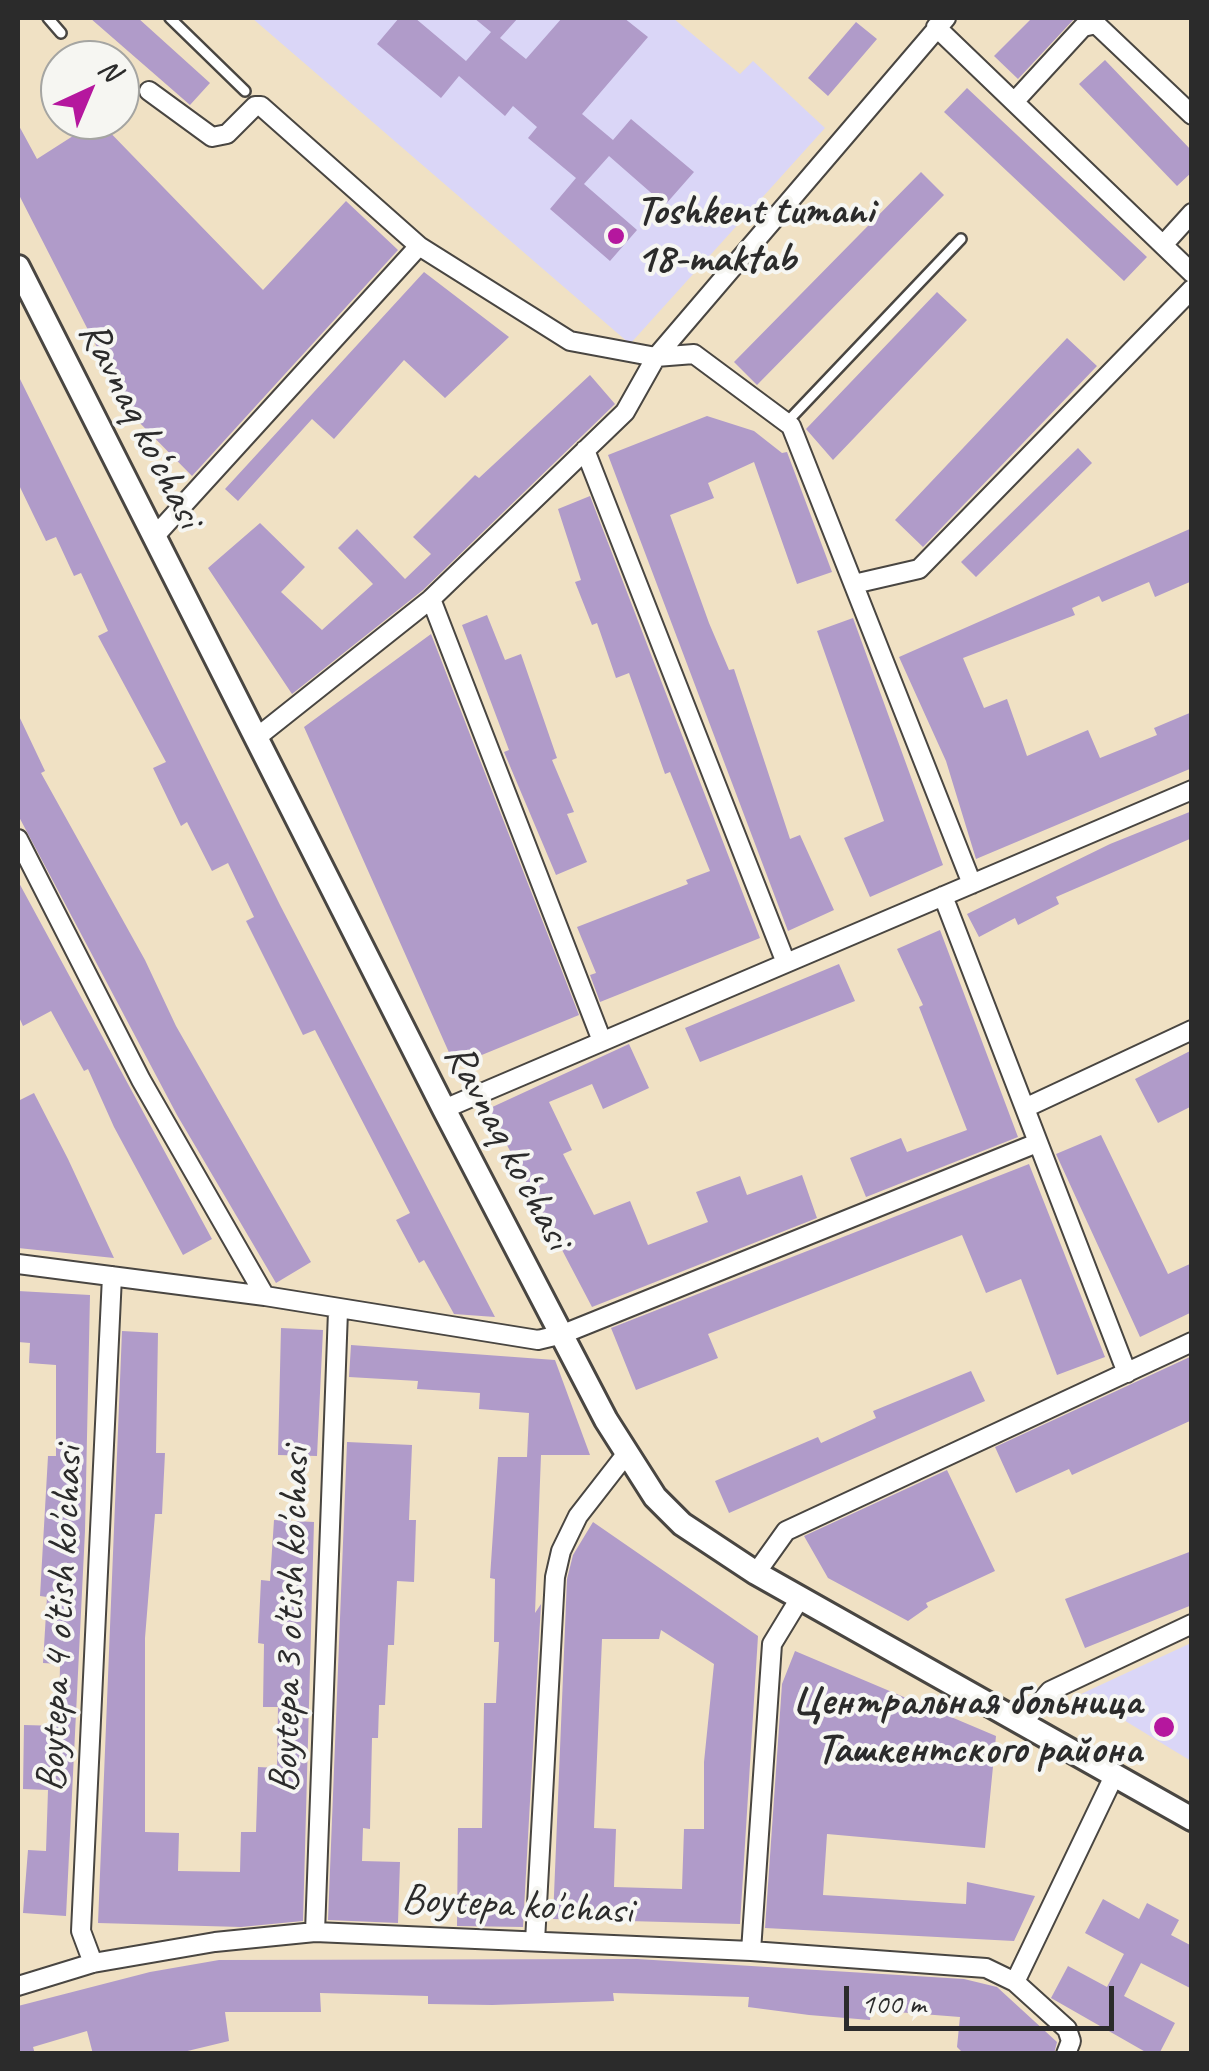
<!DOCTYPE html>
<html>
<head>
<meta charset="utf-8">
<style>
	body { margin:0 }
	#map { position:relative; width:1209px; height:2071px; overflow:hidden; background:#f0e1c4; font-family:Caveat,sans-serif }
	canvas { display:block }
	.frame { position:absolute; inset:0; border:20px solid #2b2b2b; pointer-events:none }
	.north { position:absolute; left:40px; top:40px; width:100px; height:100px; box-sizing:border-box; background:#f6f6f2; border:2px solid #a5a5a2; border-radius:50%; rotate:44deg; font-size:28px; font-weight:700; line-height:40px; text-align:center; color:#2b2b2b }
	.north::after { content:''; display:block; margin:auto; width:35px; height:45px; background:#b5179e; clip-path:polygon(50% 0,100% 100%,50% 72%,0 100%) }
	.scale { position:absolute; left:844px; top:1986px; width:270px; height:45px; box-sizing:border-box; border:5px solid #2b2b2b; border-top:0; padding-left:12px; font-size:30px; line-height:35px; white-space:nowrap; color:#2b2b2b; -webkit-text-stroke:8px #f6f6f2; paint-order:stroke }
</style>
</head>
<body>
<div id="map">
<canvas width="1209" height="2071"></canvas>
<div class="frame"></div>
<div class="north">N</div>
<div class="scale">100 m</div>
</div>
<script>
const c = document.querySelector('canvas').getContext('2d');
c.lineJoin = 'round';
function paint(path, color) { c.fillStyle = color; c.fill(path, 'evenodd'); }
const shape = rows => new Path2D(rows.map(r => 'M' + r).join(''));
function strokePath(path, color, width, dash) { c.strokeStyle = color; c.lineWidth = width; c.lineCap = dash ? 'butt' : 'round'; c.setLineDash(dash || []); c.stroke(path); }
function label(font, color, halo, rows, align = 'center') {
  c.font = font + ' Caveat,sans-serif'; c.lineWidth = 8; c.setLineDash([]); c.textBaseline = 'middle'; c.strokeStyle = halo; c.fillStyle = color; for (const [text, x, y, turn = 0] of rows) {
    c.save(); c.translate(x, y); c.rotate((+turn || 0) * Math.PI / 180); c.textAlign = isNaN(turn) ? turn : align; if (halo) c.strokeText(text, 0, 0); c.fillText(text, 0, 0); c.restore();
  }
}
paint(shape([
	[252,18,673,18,740,74,753,61,825,128,630,344],
	[1191,1643,1191,1761,1081,1694]
]), '#dad6f7');
paint(shape([
	[90,18,138,18,210,83,190,105],
	[399,18,415,18,466,61,491,32,474,18,518,18,500,38,526,59,562,18,624,18,648,37,582,114,613,140,631,119,694,172,665,205,609,156,584,184,637,230,610,261,550,209,576,178,528,138,537,127,513,106,505,116,459,76,441,98,377,44],
	[1032,18,1075,18,1018,79,994,56],
	[856,22,877,39,828,96,808,78],
	[1105,60,1192,151,1192,172,1177,186,1079,84],
	[967,88,1147,257,1124,281,944,112],
	[98,120,263,290,346,201,398,250,192,476,131,414,18,193,18,124,37,159],
	[921,172,944,195,757,385,734,362],
	[424,272,509,337,445,398,404,360,334,439,312,419,238,501,225,489],
	[937,292,967,320,833,460,806,429],
	[1067,338,1097,366,923,547,895,520],
	[18,375,280,905,495,1317,454,1314,424,1260,419,1263,396,1220,410,1213,315,1030,303,1035,246,921,254,917,228,863,212,871,187,822,181,826,153,768,166,762,98,636,108,631,81,573,74,576,56,537,46,541,18,483],
	[590,375,615,404,423,590,292,694,208,568,260,523,305,567,281,592,322,630,373,584,338,548,357,529,405,579,431,554,413,537,475,475,479,478],
	[707,416,754,431,782,453,787,452,832,572,797,584,754,462,708,483,714,498,670,515,709,623,729,670,734,669,790,839,800,835,834,910,788,931,608,455],
	[1078,448,1092,463,976,577,961,562],
	[590,496,760,938,600,1002,590,975,596,973,577,927,688,884,686,880,710,871,670,772,665,774,629,673,616,678,597,623,592,625,575,582,581,580,558,509],
	[1192,528,1192,581,1155,597,1149,582,1102,602,1099,596,1072,608,1075,615,963,658,984,708,1007,699,1027,756,1088,730,1100,758,1157,735,1154,728,1192,712,1192,768,976,859,946,761,899,657],
	[487,615,505,660,521,654,557,758,552,760,574,812,567,814,587,862,556,875,504,752,509,750,462,625],
	[853,618,943,865,870,897,844,838,884,821,817,631],
	[431,634,579,1015,455,1066,304,727],
	[18,714,45,771,41,773,145,960,176,1026,311,1262,276,1283,177,1115,18,815],
	[1192,811,1192,838,1056,897,1059,904,1018,925,1015,918,979,937,967,914,1110,844],
	[18,881,212,1239,183,1255,114,1127,88,1069,84,1071,51,1011,23,1026,18,1015],
	[940,930,1018,1137,866,1197,850,1158,901,1138,907,1152,967,1130,919,1007,923,1005,897,949],
	[839,964,855,1001,700,1062,685,1028],
	[629,1044,649,1088,603,1109,592,1084,549,1102,572,1150,563,1154,594,1215,630,1201,648,1245,708,1222,696,1192,740,1176,747,1195,802,1175,817,1218,592,1307,488,1109],
	[1192,1050,1192,1106,1158,1123,1135,1079],
	[34,1093,68,1159,114,1258,18,1248,18,1101],
	[1101,1135,1168,1274,1192,1263,1192,1312,1140,1337,1056,1154],
	[1029,1164,1105,1357,1057,1375,1021,1279,986,1293,962,1235,708,1334,718,1358,636,1390,611,1328],
	[18,1291,90,1295,85,1531,66,1916,23,1913,28,1850,46,1851,48,1790,23,1789,24,1725,59,1726,60,1664,43,1663,47,1597,40,1596,48,1456,56,1456,56,1365,29,1363,30,1343,18,1342],
	[281,1328,323,1330,317,1456,278,1455],
	[122,1331,158,1333,156,1453,165,1453,162,1514,155,1514,145,1638,145,1832,179,1833,178,1871,240,1872,241,1832,256,1832,258,1767,277,1768,278,1707,263,1707,264,1644,258,1643,261,1580,270,1581,274,1520,314,1522,303,1921,241,1927,98,1923],
	[351,1345,555,1360,590,1455,541,1455,535,1613,541,1604,523,1927,457,1926,458,1828,482,1828,484,1703,496,1703,499,1642,494,1642,495,1579,490,1578,498,1457,527,1457,529,1413,479,1409,480,1393,417,1389,418,1381,349,1377],
	[1192,1356,1192,1420,1072,1475,1069,1469,1016,1493,995,1447],
	[971,1371,985,1401,729,1513,715,1481,818,1437,821,1443,876,1418,873,1411],
	[347,1442,412,1445,409,1520,416,1520,414,1582,397,1581,394,1645,388,1645,385,1705,379,1705,378,1738,372,1738,370,1829,363,1828,362,1861,400,1862,398,1923,328,1920],
	[947,1470,995,1571,926,1603,928,1607,908,1621,828,1578,804,1536],
	[593,1522,758,1636,740,1924,553,1919,567,1579,573,1555],
	[661,1630,714,1664,704,1762,704,1829,684,1829,682,1889,614,1887,616,1829,594,1828,602,1639,659,1639],
	[1192,1551,1192,1605,1085,1648,1065,1599],
	[795,1651,996,1736,985,1848,827,1834,823,1895,966,1904,967,1882,1035,1896,1014,1941,765,1928,782,1684],
	[1103,1899,1139,1919,1147,1903,1179,1920,1171,1935,1192,1946,1192,1989,1141,1963,1124,1996,1175,2023,1159,2054,1149,2054,1051,1998,1068,1966,1107,1987,1124,1954,1085,1933],
	[637,1959,964,1979,997,1987,1057,2042,1054,2054,964,2054,957,2047,960,2017,871,2010,870,2020,809,2015,748,2007,749,1997,613,1993,614,2001,492,2005,428,2004,428,1996,320,1993,321,2012,225,2012,229,2041,175,2054,93,2054,87,2031,33,2047,35,2054,18,2054,18,2006,150,1972,219,1960]
]), '#b09bc9');
const service = shape([
	[48,18,61,33],
	[170,18,245,91],
	[787,422,961,239]
]);
const minor = shape([
	[936,27,1192,273],
	[149,91,212,137,227,134,255,106,261,106,419,246,570,341,656,357,694,354,791,426,972,884],
	[1014,102,1083,27,1096,24,1192,115],
	[1163,245,1192,213],
	[585,450,786,963],
	[154,537,419,246],
	[854,584,919,569,1192,289],
	[431,599,602,1041],
	[256,738,431,599,625,412,656,357,946,18],
	[18,839,141,1080,265,1296],
	[943,896,1127,1373],
	[1025,1108,1192,1030],
	[444,1109,1192,790],
	[18,1264,265,1296,538,1340,563,1334,1037,1143],
	[756,1573,786,1531,1192,1342],
	[1022,1723,1050,1691,1192,1624],
	[315,1932,338,1311],
	[535,1941,555,1577,561,1551,578,1516,627,1453],
	[751,1951,772,1644,800,1598],
	[93,1963,81,1931,112,1276],
	[18,1986,93,1963,215,1942,315,1932,751,1951,986,1968,1015,1982],
	[1066,2054,1071,2041,1067,2029,1015,1982,1114,1776]
]);
const tertiary = shape([
	[18,267,444,1109,606,1420,655,1497,682,1524,756,1573,1192,1819]
]);
strokePath(service, '#494642', 14);
strokePath(minor, '#494642', 22);
strokePath(tertiary, '#494642', 28);
strokePath(service, '#fff', 9);
strokePath(minor, '#fff', 18);
strokePath(tertiary, '#fff', 22);
for (const [x, y, r, color] of [
	[616,236,10,"#b5179e"],
	[1164,1727,12,"#b5179e"]
]) { const dot = new Path2D(); dot.arc(x, y, r, 0, 2 * Math.PI); c.fillStyle = color; c.fill(dot); strokePath(dot, '#f6f6f2', 4); }
label('bold 42px', '#2b2b2b', '#f6f6f2', [
	["Toshkent tumani",636,212],
	["18-maktab",636,260],
	["Центральная больница",1142,1703,"right"],
	["Ташкентского района",1142,1751,"right"]
], 'left');
label('42px', '#2b2b2b', '#f6f6f2', [
	["Ravnaq ko‘chasi",140,425,63],
	["Ravnaq ko‘chasi",507,1147,62],
	["Boytepa 4 o'tish ko'chasi",61,1619,-87],
	["Boytepa 3 o'tish ko'chasi",291,1620,-88],
	["Boytepa ko'chasi",517,1906,3]
]);
</script>
</body>
</html>
